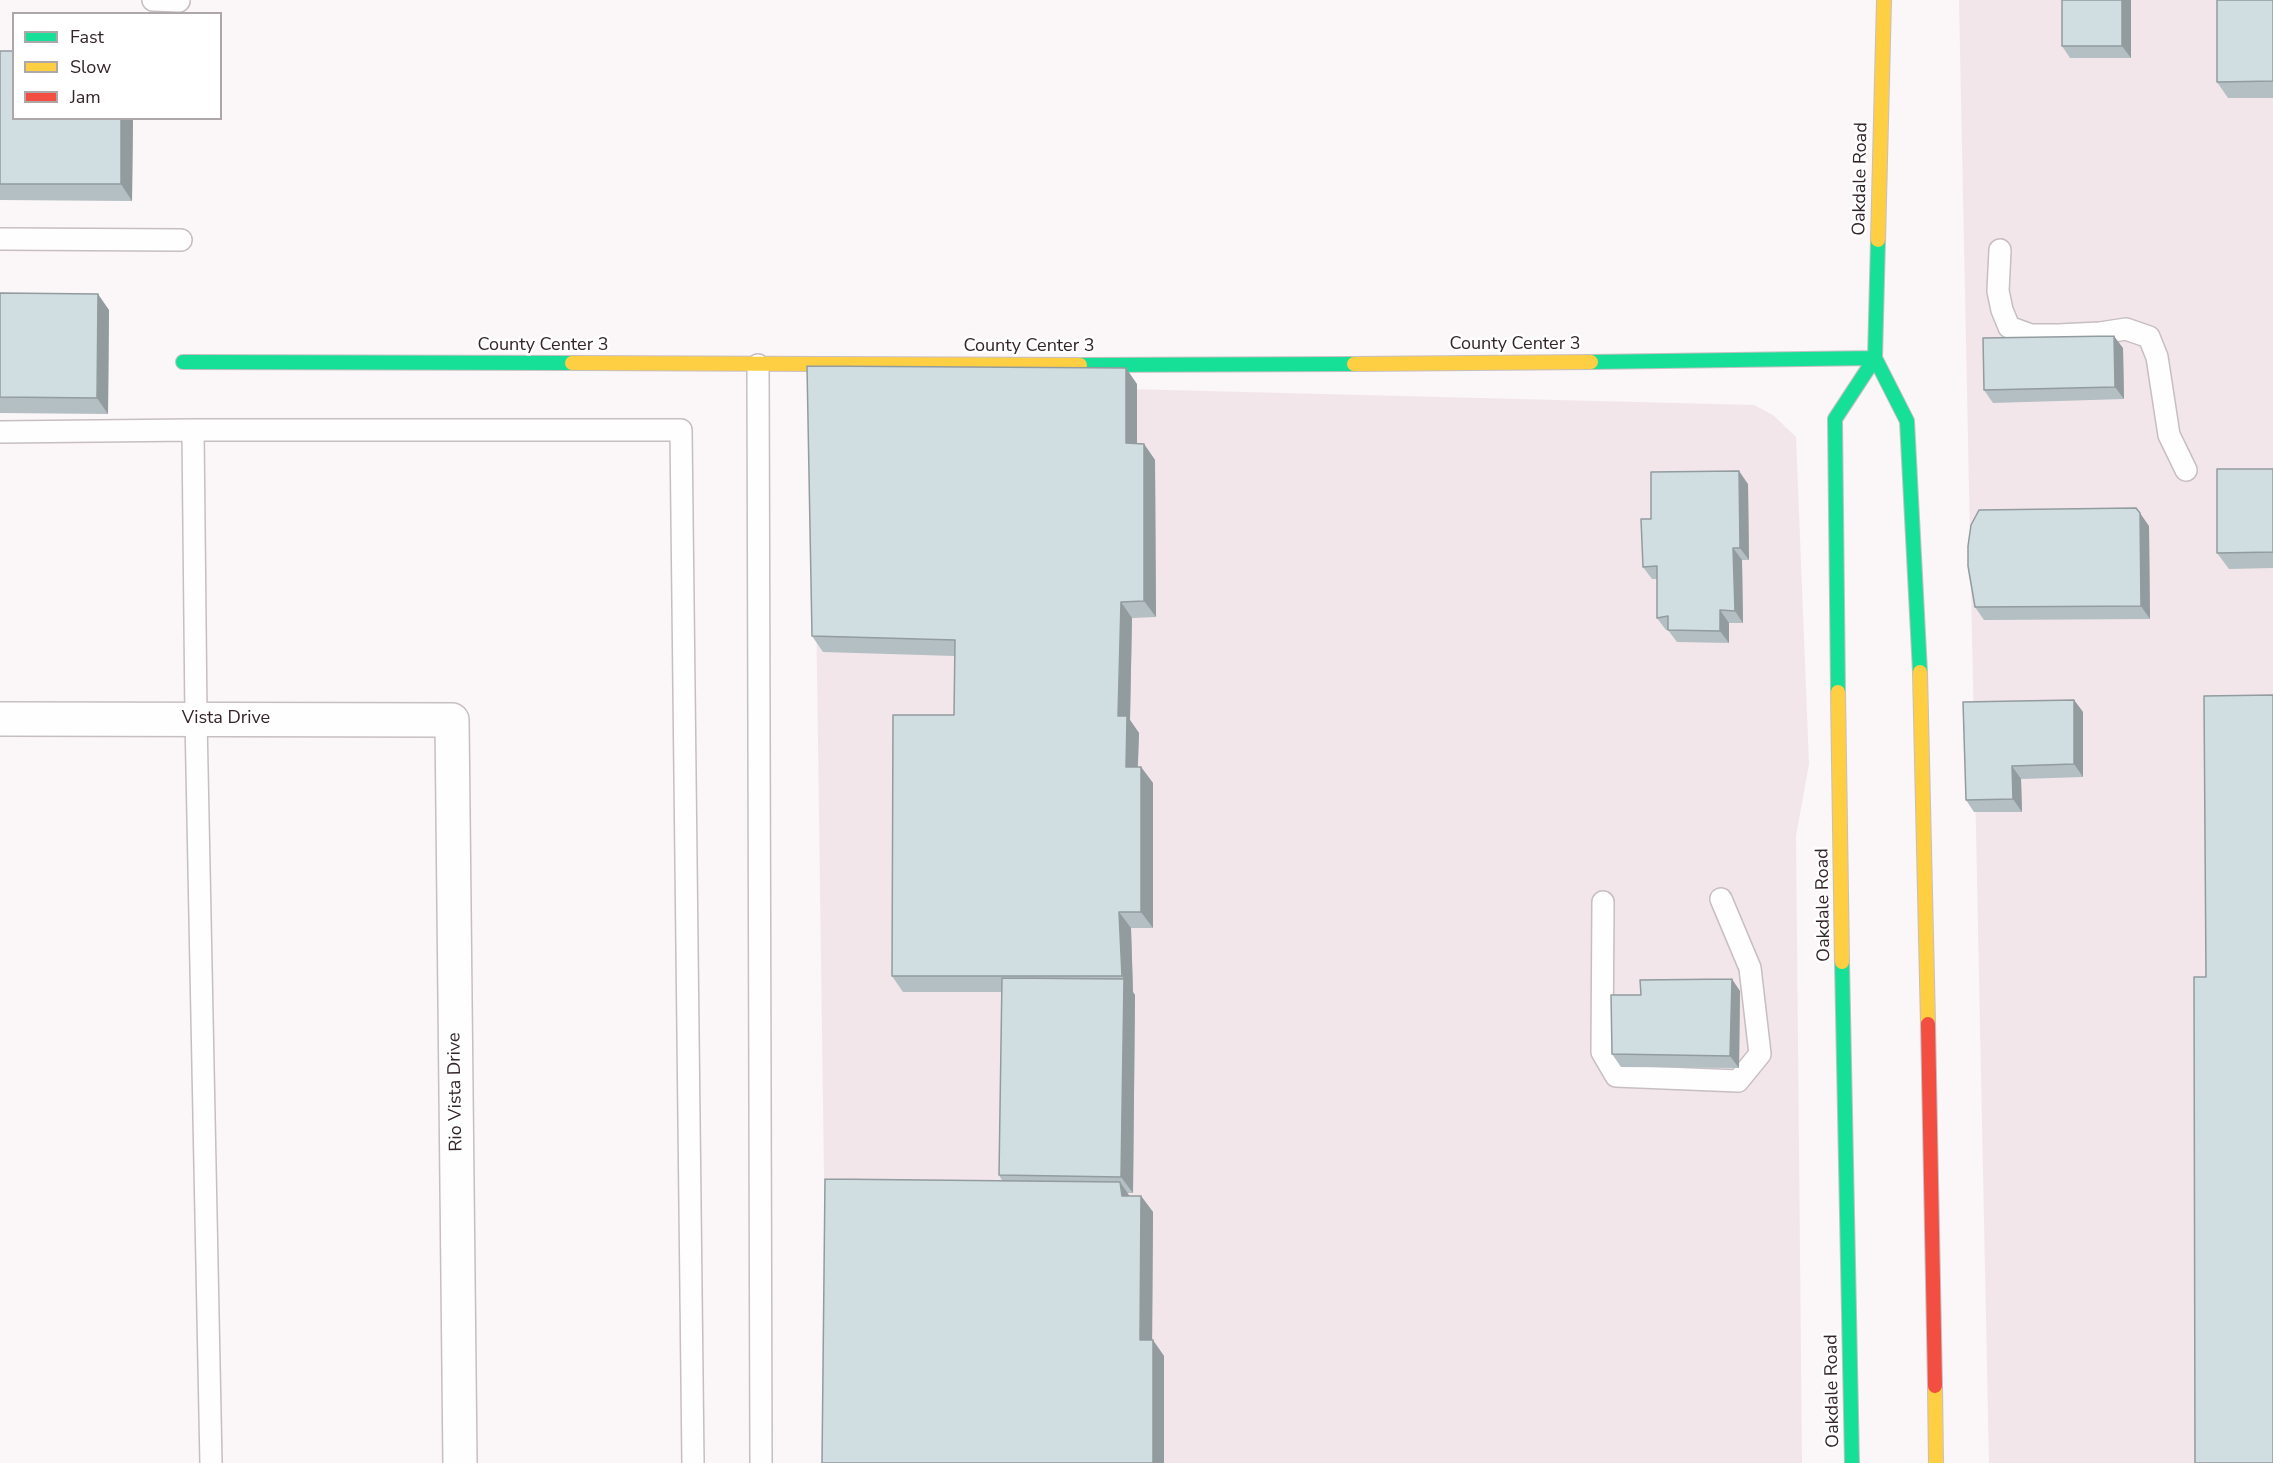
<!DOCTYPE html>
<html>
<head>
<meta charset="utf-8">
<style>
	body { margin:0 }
	#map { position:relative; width:2273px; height:1463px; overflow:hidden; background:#fbf6f8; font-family:"Nunito Sans",sans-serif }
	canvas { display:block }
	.legend { position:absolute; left:12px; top:12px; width:210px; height:108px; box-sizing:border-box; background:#fff; border:2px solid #ada7aa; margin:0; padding:8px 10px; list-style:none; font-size:18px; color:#33242a }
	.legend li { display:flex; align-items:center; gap:12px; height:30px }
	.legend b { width:30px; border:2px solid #ada7aa }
</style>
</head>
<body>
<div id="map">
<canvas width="2273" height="1463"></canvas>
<ul class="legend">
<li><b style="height:8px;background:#16e098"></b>Fast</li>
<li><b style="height:8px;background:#ffcf43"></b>Slow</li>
<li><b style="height:8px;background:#f24e42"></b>Jam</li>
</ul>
</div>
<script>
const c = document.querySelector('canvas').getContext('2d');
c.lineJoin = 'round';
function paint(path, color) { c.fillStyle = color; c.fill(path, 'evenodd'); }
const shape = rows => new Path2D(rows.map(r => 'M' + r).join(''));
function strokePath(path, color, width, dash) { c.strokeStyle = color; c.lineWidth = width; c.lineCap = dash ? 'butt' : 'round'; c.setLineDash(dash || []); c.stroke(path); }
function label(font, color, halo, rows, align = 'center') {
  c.font = font + ' "Nunito Sans",sans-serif'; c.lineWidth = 5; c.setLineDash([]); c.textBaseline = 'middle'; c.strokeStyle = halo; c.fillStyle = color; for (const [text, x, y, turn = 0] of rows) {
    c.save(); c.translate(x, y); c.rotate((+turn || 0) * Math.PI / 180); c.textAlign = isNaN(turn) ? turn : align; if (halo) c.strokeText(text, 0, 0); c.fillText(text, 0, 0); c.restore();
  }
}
paint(shape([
	[1959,0,2273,0,2273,1463,1989,1463],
	[813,381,1754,405,1773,415,1796,437,1809,764,1796,836,1802,1463,828,1463]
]), '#f2e6ea');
const lane = shape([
	[153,0,179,1],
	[0,239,181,240],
	[2000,250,1998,291,2002,310,2009,327,2031,335,2058,335,2100,333,2126,329,2149,337,2157,357,2169,435,2186,470],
	[758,365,761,1463],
	[193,430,681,430,693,1463],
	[0,432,193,430,196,719,211,1463],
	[1603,902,1602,1052,1616,1076,1738,1081,1760,1054,1750,968,1721,899]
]);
const street = shape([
	[0,719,452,720,460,1463]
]);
const fast = shape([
	[1878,240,1875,358,1907,421,1920,672],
	[183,362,572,363],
	[1591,362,1875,358],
	[1080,365,1354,364],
	[1838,692,1835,419,1875,358],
	[1842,962,1852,1463]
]);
const slow = shape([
	[1878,240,1884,0],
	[572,363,1080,365],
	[1354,364,1591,362],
	[1920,672,1928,1024],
	[1838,692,1842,962],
	[1935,1386,1936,1463]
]);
const jam = shape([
	[1928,1024,1935,1386]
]);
strokePath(lane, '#c7bec2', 24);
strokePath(street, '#c7bec2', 36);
strokePath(fast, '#c7bec2', 16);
strokePath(slow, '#c7bec2', 16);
strokePath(jam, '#c7bec2', 16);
strokePath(lane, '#fefefe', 21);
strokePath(street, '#fefefe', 33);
strokePath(fast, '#16e098', 14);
strokePath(slow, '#ffcf43', 14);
strokePath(jam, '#f24e42', 14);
paint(shape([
	[2131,0,2131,58,2070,58,2062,46],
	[2273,0,2273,98,2228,98,2217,82],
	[0,51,133,118,132,201,0,200],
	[0,293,109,310,108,414,0,413],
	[2123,348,2124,399,1993,403,1984,390],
	[1137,384,1137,444,1144,444,1155,460,1156,617,1132,618,1130,720,1139,733,1138,767,1141,767,1153,783,1153,928,1131,928,1133,992,1135,995,1133,1193,1127,1193,1129,1196,1141,1196,1153,1212,1152,1340,1164,1356,1164,1463,999,1175,1002,992,903,992,892,976,954,715,955,656,823,652,812,636],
	[2273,469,2273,568,2229,569,2217,553],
	[1748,484,1749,560,1742,560,1743,623,1729,623,1729,643,1677,642,1668,630,1666,630,1657,618,1657,579,1652,579,1643,567,1651,519],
	[2149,526,2150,619,1984,620,1975,607],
	[2074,700,2083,712,2083,777,2021,779,2022,812,1974,812,1966,800],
	[1740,991,1739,1068,1621,1067,1612,1054,1641,995]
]), '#b3bfc2');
paint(shape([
	[2122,0,2131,0,2131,58,2122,46],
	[121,118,133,118,132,201,121,184],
	[98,294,109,310,108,414,97,398],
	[2114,336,2123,348,2124,399,2115,387],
	[1126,368,1137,384,1137,459,1126,443],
	[1144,444,1155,460,1156,617,1144,601],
	[1739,471,1748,484,1749,560,1740,548],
	[2140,513,2149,526,2150,619,2141,606],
	[1733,548,1742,560,1743,623,1735,611],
	[1121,602,1132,618,1130,720,1139,733,1137,783,1126,767,1118,716],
	[1720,610,1729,623,1729,643,1720,631],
	[2074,700,2083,712,2083,777,2074,764],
	[2012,766,2021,779,2022,812,2013,799],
	[1141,767,1153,783,1153,928,1141,912],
	[1119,912,1131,928,1133,992,1122,976],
	[1124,979,1135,995,1133,1193,1121,1177],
	[1732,979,1740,991,1739,1068,1730,1056],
	[1120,1182,1131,1198,1122,1196],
	[1141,1196,1153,1212,1152,1356,1140,1340],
	[1153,1340,1164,1356,1164,1463,1153,1463]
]), '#929b9e');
const building = shape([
	[2062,0,2122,0,2122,46,2062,46,2062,0],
	[2217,0,2273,0,2273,81,2217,82,2217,0],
	[0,51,14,51,14,118,121,118,121,184,0,184,0,51],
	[0,293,98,294,97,398,0,397,0,293],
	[2114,336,2115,387,1984,390,1983,338,2114,336],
	[807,366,1126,368,1126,443,1144,444,1144,601,1121,602,1118,716,1127,716,1126,767,1141,767,1141,912,1119,912,1122,976,892,976,893,715,954,715,955,640,812,636,807,366],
	[2217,469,2273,469,2273,552,2217,553,2217,469],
	[1739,471,1740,548,1733,548,1735,611,1720,610,1720,631,1668,630,1668,616,1657,618,1657,566,1643,567,1641,519,1651,519,1651,472,1739,471],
	[2136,508,2140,513,2141,606,1975,607,1968,566,1968,546,1971,525,1979,510,2136,508],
	[2273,695,2273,1463,2195,1463,2194,977,2206,977,2204,696,2273,695],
	[2074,700,2074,764,2012,766,2013,799,1966,800,1963,702,2074,700],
	[1002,978,1124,979,1121,1177,999,1175,1002,978],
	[1732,979,1730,1056,1612,1054,1611,995,1641,995,1640,980,1732,979],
	[825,1179,1120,1182,1122,1196,1141,1196,1140,1340,1153,1340,1153,1463,822,1463,825,1179]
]);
paint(building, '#d0dee2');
strokePath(building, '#929b9e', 1.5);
label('18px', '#33242a', '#fff', [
	["Oakdale Road",1861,179,-89],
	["County Center 3",1515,345],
	["County Center 3",543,346],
	["County Center 3",1029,347],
	["Vista Drive",226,719],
	["Oakdale Road",1824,905,-91],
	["Rio Vista Drive",456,1092,-91],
	["Oakdale Road",1833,1391,-91]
]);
</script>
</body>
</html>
